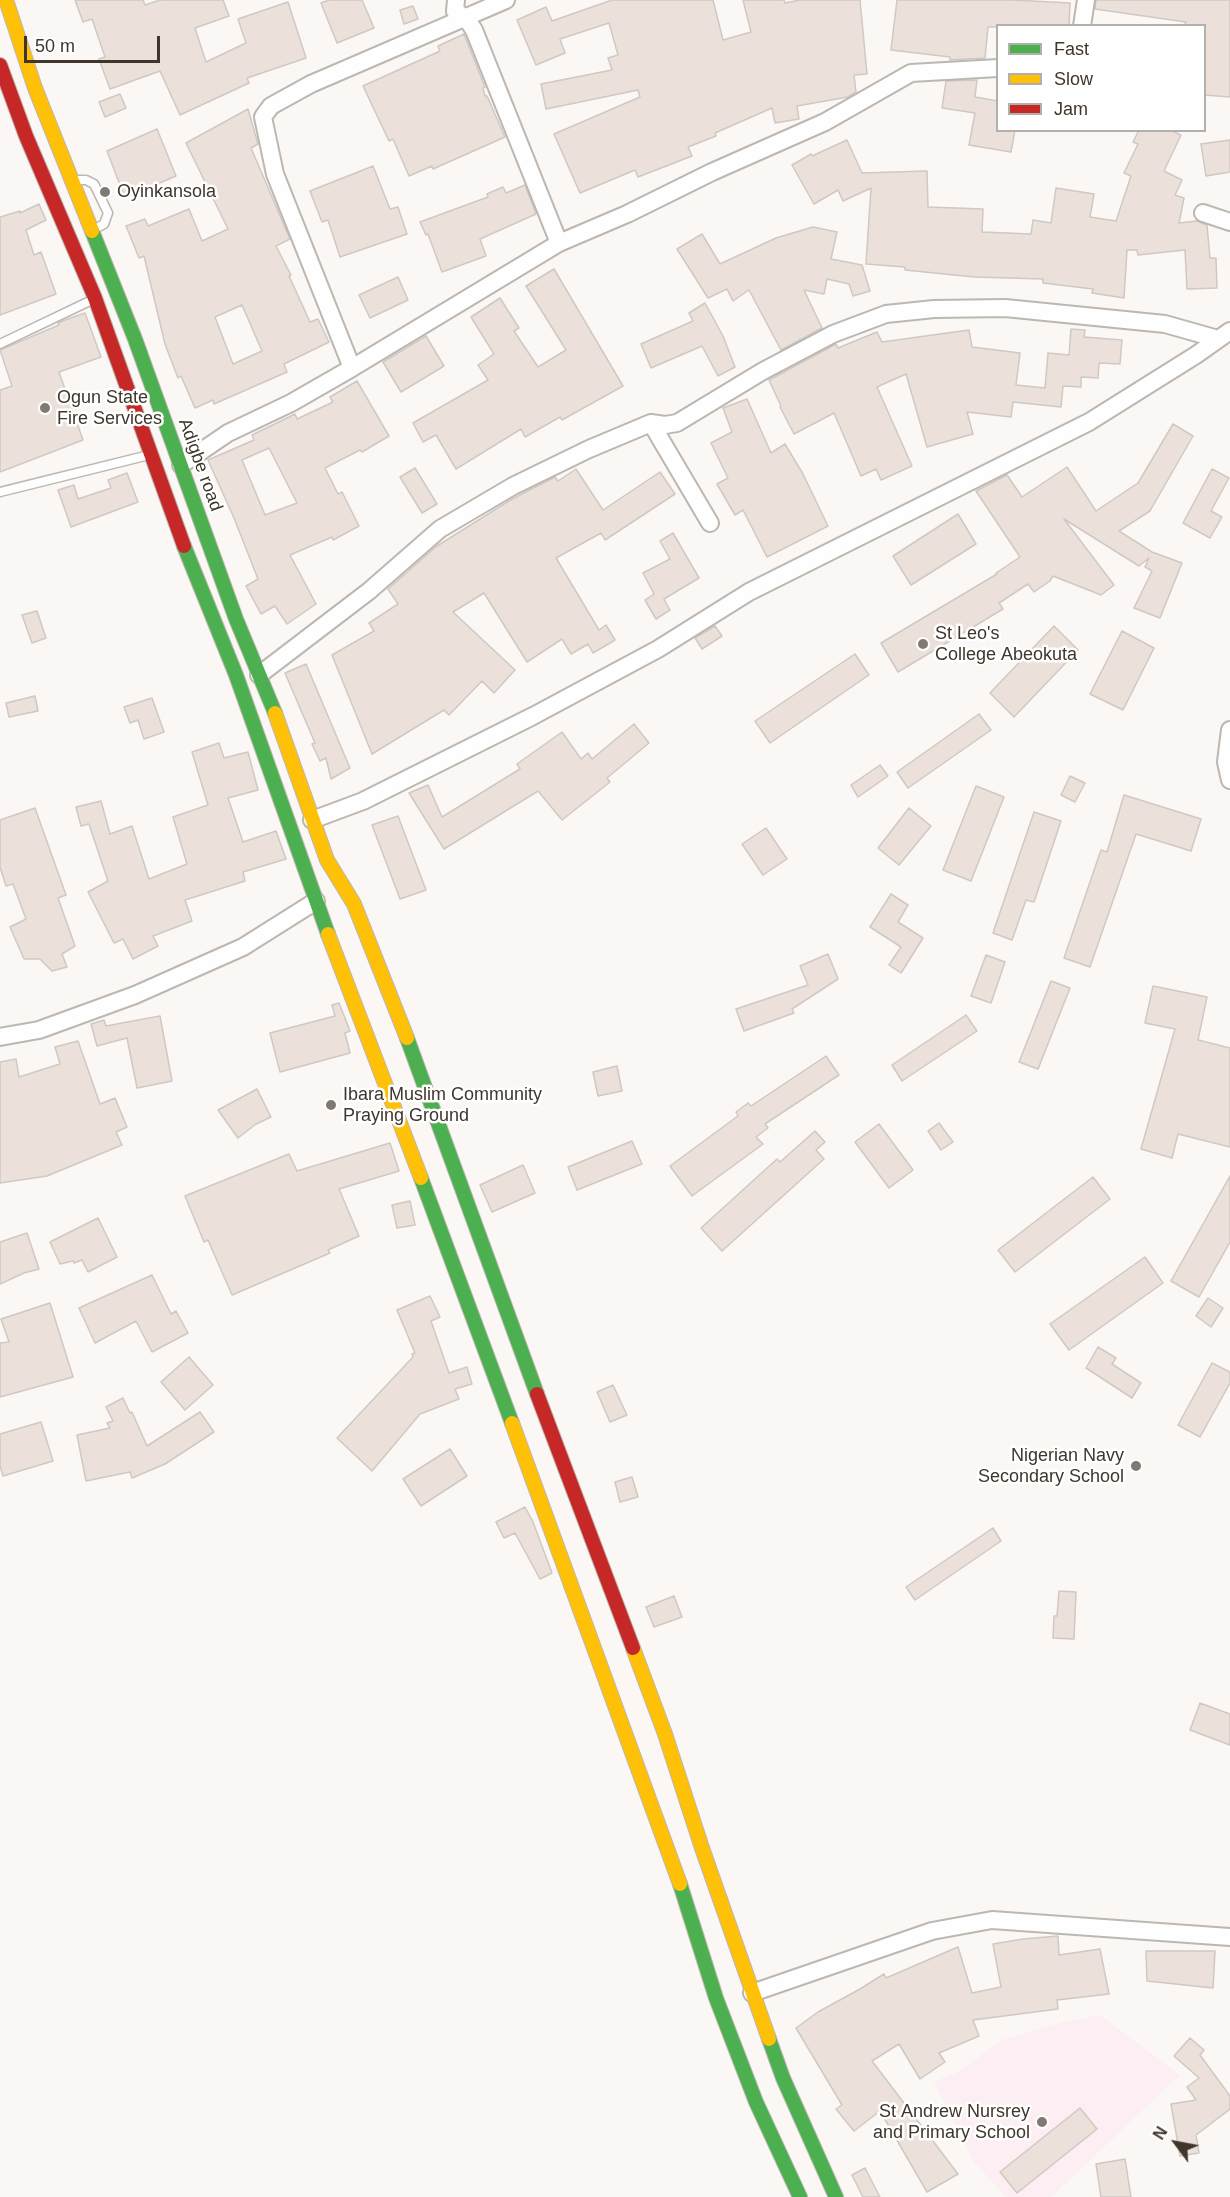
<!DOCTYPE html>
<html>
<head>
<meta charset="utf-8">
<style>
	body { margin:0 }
	#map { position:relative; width:1230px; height:2197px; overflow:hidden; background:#faf7f5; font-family:Arial,sans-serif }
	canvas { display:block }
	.legend { position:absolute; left:996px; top:24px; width:210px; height:108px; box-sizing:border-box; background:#fff; border:2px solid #b3afaa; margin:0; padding:8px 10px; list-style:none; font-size:18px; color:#40362b }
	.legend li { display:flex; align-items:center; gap:12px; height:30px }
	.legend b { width:30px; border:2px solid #b3afaa }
	.north { position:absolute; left:1146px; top:2113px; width:60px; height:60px; -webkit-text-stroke:4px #fff; paint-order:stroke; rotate:302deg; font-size:16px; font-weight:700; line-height:24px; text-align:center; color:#40362b }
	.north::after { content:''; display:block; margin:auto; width:21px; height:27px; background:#40362b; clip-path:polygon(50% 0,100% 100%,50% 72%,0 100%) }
	.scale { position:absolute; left:24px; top:36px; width:136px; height:27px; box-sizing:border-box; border:3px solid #40362b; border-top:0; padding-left:8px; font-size:18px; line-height:21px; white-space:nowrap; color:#40362b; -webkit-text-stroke:4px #fff; paint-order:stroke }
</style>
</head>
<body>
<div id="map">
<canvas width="1230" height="2197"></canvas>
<ul class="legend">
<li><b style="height:8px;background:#4caf50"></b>Fast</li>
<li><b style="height:8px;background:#ffc107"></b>Slow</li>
<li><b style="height:8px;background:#c62828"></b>Jam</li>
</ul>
<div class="north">N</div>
<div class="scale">50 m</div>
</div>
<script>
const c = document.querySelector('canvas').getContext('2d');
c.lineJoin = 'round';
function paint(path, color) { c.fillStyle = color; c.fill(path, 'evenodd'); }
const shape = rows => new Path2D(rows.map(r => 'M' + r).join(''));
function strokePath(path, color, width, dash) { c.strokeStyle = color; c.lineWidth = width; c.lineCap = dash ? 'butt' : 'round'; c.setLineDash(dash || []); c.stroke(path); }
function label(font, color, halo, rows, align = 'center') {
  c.font = font + ' Arial,sans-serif'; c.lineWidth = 5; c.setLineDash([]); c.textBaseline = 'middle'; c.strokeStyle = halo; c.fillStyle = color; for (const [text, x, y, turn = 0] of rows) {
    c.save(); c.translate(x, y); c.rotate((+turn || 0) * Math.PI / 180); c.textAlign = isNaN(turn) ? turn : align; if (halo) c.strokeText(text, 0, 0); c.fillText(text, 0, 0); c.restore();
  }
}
paint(shape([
	[1100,2015,1180,2075,1051,2197,1006,2197,974,2162,934,2082,960,2071,1002,2040,1064,2022]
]), '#fdeef3');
const building = shape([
	[75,0,143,0,145,5,160,0,223,0,229,16,195,28,206,62,246,43,238,19,288,2,306,58,247,78,249,83,180,115,160,71,110,89,99,59,105,57,92,19,83,22,75,0],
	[329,0,362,0,374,28,337,43,321,3,329,0],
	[612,0,713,0,723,40,751,32,743,0,784,0,785,3,800,0,860,0,867,74,854,75,856,92,848,97,797,106,799,119,775,123,772,108,715,133,716,136,688,147,692,156,638,177,635,170,580,193,554,134,640,97,638,90,546,109,541,84,612,70,608,58,618,55,609,23,560,39,565,53,536,65,517,20,546,7,552,21,612,0],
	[897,0,1013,0,1070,3,1069,26,988,27,985,58,950,60,950,57,891,50,897,0],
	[1096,0,1230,0,1230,97,1204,95,1204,26,1184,26,1186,22,1095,9,1096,0],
	[413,6,418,19,404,24,400,10,413,6],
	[464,34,485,87,483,88,485,96,487,96,505,137,433,169,432,166,409,176,393,139,389,141,363,86,440,51,438,46,464,34],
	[977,80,975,97,998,101,998,130,1015,130,1011,152,969,145,975,113,942,108,946,81,977,80],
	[120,94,126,108,105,117,99,102,120,94],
	[248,109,258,144,251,148,290,239,276,246,291,275,289,276,310,322,318,319,329,342,284,364,287,372,214,404,213,400,195,408,181,376,178,378,165,344,144,256,139,258,126,226,145,219,148,226,189,209,202,241,228,229,186,143,248,109],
	[242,305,262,351,233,364,215,317,242,305],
	[157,129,176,176,125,198,107,151,157,129],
	[1139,130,1170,130,1181,135,1164,171,1182,180,1175,195,1184,198,1179,223,1197,221,1207,225,1210,258,1216,258,1217,288,1187,289,1185,250,1138,255,1137,250,1127,250,1124,298,1092,293,1093,289,1043,283,1043,279,974,277,905,270,905,267,866,264,871,188,843,201,838,190,814,204,792,165,811,154,812,156,847,140,862,173,927,171,928,207,983,209,982,232,1031,234,1033,220,1051,223,1056,188,1094,194,1090,217,1116,221,1131,176,1124,173,1138,144,1133,142,1139,130],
	[1230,140,1230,172,1206,176,1201,144,1230,140],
	[373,166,390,209,398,207,407,234,340,257,328,220,322,222,310,191,373,166],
	[525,185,536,214,480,239,486,256,442,272,428,234,426,235,420,222,488,197,487,194,503,187,506,193,525,185],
	[39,204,46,220,26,230,34,255,41,252,56,294,0,315,0,217,20,211,20,213,39,204],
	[813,227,837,232,831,259,862,265,870,291,853,296,849,284,827,279,824,294,804,290,822,328,781,350,749,290,733,301,727,289,708,298,677,249,702,234,720,264,776,238,813,227],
	[554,269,623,386,562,420,560,417,525,437,521,429,456,469,436,435,423,442,413,423,488,380,478,365,494,354,471,317,500,298,519,328,514,331,538,367,566,350,526,286,554,269],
	[398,277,408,300,370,318,359,295,398,277],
	[705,303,723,336,735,367,718,376,702,346,651,368,641,344,693,321,689,313,705,303],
	[85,313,101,357,59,372,83,440,0,472,0,390,12,386,0,350,59,325,58,323,65,320,85,313],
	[1071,329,1085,330,1084,337,1122,340,1120,364,1099,363,1098,378,1081,377,1081,387,1063,386,1061,407,1013,402,1011,417,967,412,973,434,927,447,906,374,877,387,912,466,881,480,876,469,861,476,834,413,794,434,780,407,781,406,769,380,836,344,838,348,877,332,882,342,969,330,972,347,1020,353,1016,385,1045,388,1048,353,1069,355,1071,329],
	[426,336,444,366,401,392,383,362,426,336],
	[357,381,389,436,362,452,360,450,325,468,338,494,342,492,359,526,333,540,332,537,290,555,316,604,287,624,275,606,261,614,246,586,258,579,234,518,208,460,254,440,252,435,295,414,297,419,333,402,330,397,357,381],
	[269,448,297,503,265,515,242,460,269,448],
	[747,399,771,453,785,444,803,474,828,526,767,557,743,510,735,515,717,484,728,478,711,443,732,432,723,408,747,399],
	[1173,424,1193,436,1150,511,1119,531,1152,552,1182,563,1160,618,1134,608,1152,571,1145,567,1149,558,1139,566,1064,519,1114,585,1101,595,1053,576,1050,581,1034,592,1028,584,999,603,1003,609,898,672,881,643,997,574,996,573,1020,557,976,491,1007,475,1022,497,1067,467,1096,511,1138,483,1173,424],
	[415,468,437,504,422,513,400,477,415,468],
	[576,469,603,510,660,472,675,494,605,540,601,533,556,558,599,630,606,625,615,640,593,653,588,644,571,654,562,639,527,662,484,593,453,612,515,670,494,693,482,681,449,715,444,710,372,754,332,655,374,631,369,623,398,604,388,589,437,546,512,499,555,477,558,481,576,469],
	[1212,469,1229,478,1211,511,1222,517,1210,538,1183,523,1212,469],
	[127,473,138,502,71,527,58,490,74,485,78,499,111,488,108,480,127,473],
	[958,514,976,544,911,585,893,556,958,514],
	[673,533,699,578,664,599,670,610,656,619,645,600,654,594,643,573,670,559,660,541,673,533],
	[37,611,46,638,32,643,22,615,37,611],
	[715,626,722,636,702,649,695,638,715,626],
	[1054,626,1078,650,1014,717,990,693,1054,626],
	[1122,631,1154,648,1123,710,1090,694,1122,631],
	[855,654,869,675,770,743,755,721,855,654],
	[306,664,350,768,331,779,326,758,320,761,312,744,315,743,285,673,306,664],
	[35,696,38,711,9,717,6,703,35,696],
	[152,698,164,732,144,739,138,720,130,723,124,707,152,698],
	[979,714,991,730,908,788,897,772,979,714],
	[634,724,649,743,607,778,610,782,562,820,538,791,444,849,409,793,428,785,442,817,520,769,517,764,562,732,581,759,588,753,592,759,634,724],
	[219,743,224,758,248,752,258,790,228,798,243,842,276,831,286,859,243,872,245,881,185,900,192,921,153,936,158,946,133,959,123,939,114,943,88,892,108,881,89,824,81,826,76,807,101,801,110,834,132,826,149,879,187,864,173,817,208,805,192,752,219,743],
	[880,765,888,776,858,797,851,785,880,765],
	[1070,776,1085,783,1075,802,1061,795,1070,776],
	[976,786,1004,797,971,881,943,870,976,786],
	[1124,795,1201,819,1191,851,1136,834,1090,967,1064,958,1101,850,1107,852,1124,795],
	[35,808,66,895,58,898,75,946,62,954,67,967,52,971,40,959,24,959,10,927,26,919,13,884,6,886,0,867,0,820,35,808],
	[909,808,931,826,899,865,878,848,909,808],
	[1034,812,1061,821,1034,902,1026,900,1012,940,993,933,1034,812],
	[398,816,426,890,400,899,372,825,398,816],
	[766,828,787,859,763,875,742,844,766,828],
	[891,894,908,905,898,922,923,938,901,973,889,965,901,947,870,927,891,894],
	[828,954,838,979,792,1009,794,1013,744,1031,736,1009,808,985,800,966,828,954],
	[986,955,1005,962,991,1003,971,996,986,955],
	[1051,981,1070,988,1038,1069,1019,1062,1051,981],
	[1153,986,1207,997,1198,1040,1230,1048,1230,1147,1178,1134,1172,1158,1141,1149,1175,1029,1145,1023,1153,986],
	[339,1003,350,1031,345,1033,350,1053,280,1072,270,1033,335,1016,332,1005,339,1003],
	[966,1015,977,1031,902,1081,892,1065,966,1015],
	[160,1016,172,1081,137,1088,127,1038,97,1046,91,1024,104,1020,106,1026,160,1016],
	[78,1041,100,1104,115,1098,127,1127,116,1132,122,1145,47,1176,0,1183,0,1062,16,1059,19,1077,60,1064,55,1047,78,1041],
	[826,1056,839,1075,765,1124,768,1128,756,1137,763,1144,692,1196,670,1166,738,1116,736,1112,748,1103,751,1106,826,1056],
	[617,1066,622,1091,598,1096,593,1072,617,1066],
	[257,1089,271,1117,256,1124,238,1138,218,1110,257,1089],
	[939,1123,953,1142,941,1150,928,1131,939,1123],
	[879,1124,913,1170,889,1188,855,1142,879,1124],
	[815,1131,825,1142,816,1150,824,1159,722,1251,701,1228,777,1159,780,1162,815,1131],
	[632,1141,642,1164,577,1190,568,1167,632,1141],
	[390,1143,399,1171,339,1189,359,1236,328,1250,330,1253,232,1295,208,1240,204,1242,185,1196,289,1154,297,1171,390,1143],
	[523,1165,535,1193,492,1212,480,1185,523,1165],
	[1230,1176,1230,1242,1199,1297,1171,1281,1230,1176],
	[1093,1177,1110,1199,1015,1272,998,1250,1093,1177],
	[410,1201,415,1225,397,1228,392,1205,410,1201],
	[98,1218,117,1257,88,1272,82,1260,74,1263,73,1261,60,1264,50,1242,98,1218],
	[27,1233,39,1269,24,1273,0,1284,0,1242,27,1233],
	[1145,1257,1163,1283,1069,1350,1050,1324,1145,1257],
	[152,1275,171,1314,176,1311,188,1333,152,1352,136,1321,95,1343,79,1308,152,1275],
	[430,1296,440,1317,431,1321,449,1373,467,1367,472,1384,455,1389,459,1399,420,1414,372,1471,337,1438,413,1357,412,1354,415,1353,397,1310,430,1296],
	[1208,1298,1223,1308,1211,1327,1196,1316,1208,1298],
	[50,1303,73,1377,0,1397,0,1343,9,1342,1,1319,50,1303],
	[1098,1347,1116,1358,1112,1364,1141,1383,1132,1398,1086,1368,1098,1347],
	[189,1357,213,1385,185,1410,161,1382,189,1357],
	[1212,1363,1230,1372,1230,1383,1200,1437,1178,1425,1212,1363],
	[613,1385,627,1415,610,1422,597,1392,613,1385],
	[123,1398,130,1413,132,1412,147,1446,200,1412,214,1432,165,1464,132,1478,130,1472,86,1481,77,1435,110,1428,107,1423,113,1421,106,1407,123,1398],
	[41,1422,53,1461,3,1476,0,1466,0,1434,41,1422],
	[450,1449,467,1476,421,1506,403,1479,450,1449],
	[632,1477,638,1497,620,1502,615,1482,632,1477],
	[525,1507,533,1522,552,1573,540,1579,515,1533,504,1538,496,1522,525,1507],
	[993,1528,1001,1541,915,1600,906,1587,993,1528],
	[1059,1591,1076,1592,1074,1639,1053,1638,1054,1616,1057,1616,1059,1591],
	[674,1596,682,1617,654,1627,646,1607,674,1596],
	[1200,1703,1230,1714,1230,1745,1190,1730,1200,1703],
	[1058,1936,1059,1955,1100,1949,1109,1994,1057,2000,1058,2009,973,2020,979,2036,939,2053,945,2062,920,2079,899,2044,872,2061,958,2174,927,2192,880,2111,854,2131,836,2109,842,2105,796,2028,818,2012,860,1989,884,1974,886,1978,958,1947,972,1993,1001,1987,993,1944,1023,1939,1058,1936],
	[1146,1951,1215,1951,1213,1988,1147,1981,1146,1951],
	[1190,2038,1204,2050,1200,2055,1230,2096,1230,2109,1196,2135,1199,2153,1180,2156,1171,2104,1196,2100,1187,2087,1199,2078,1174,2056,1190,2038],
	[1080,2108,1097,2129,1017,2193,1000,2172,1080,2108],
	[1125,2159,1131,2197,1101,2197,1096,2164,1125,2159],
	[865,2168,880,2197,863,2197,852,2175,865,2168]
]);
paint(building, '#ebe1da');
strokePath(building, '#cfc8c3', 1.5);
const lane = shape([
	[75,180,86,180,94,184,108,213,104,224,93,230],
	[0,344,94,299],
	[0,492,149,455]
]);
const street = shape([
	[456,0,455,11,466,18,474,30,559,243],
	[1082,26,1086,0],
	[1203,213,1230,222],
	[352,368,275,174,263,117,271,106,311,84,506,0],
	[651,423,710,523],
	[181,465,228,433,291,403,352,368,559,243,627,214,712,172,825,122,911,73,998,68],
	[259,675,369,591,440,529,513,486,589,449,651,423,665,425,677,423,763,371,833,334,886,314,934,309,1005,308,1165,324,1218,339],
	[1230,730,1226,762,1230,780],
	[312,820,363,801,533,716,658,649,749,592,1089,422,1196,355,1230,331],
	[0,1037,39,1030,135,995,243,947,316,901],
	[752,1993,932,1931,992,1920,1230,1937]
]);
const fast = shape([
	[92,231,135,339,236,619,275,713],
	[184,546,236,675,328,934],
	[407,1038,537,1394],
	[421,1178,512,1423],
	[680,1884,716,1998,756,2102,800,2197],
	[769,2039,783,2078,836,2197]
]);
const slow = shape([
	[6,0,35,88,92,231],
	[275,713,327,860,354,904,407,1038],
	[328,934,421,1178],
	[512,1423,680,1884],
	[633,1648,665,1734,702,1848,769,2039]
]);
const jam = shape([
	[0,65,26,136,95,298,184,546],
	[537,1394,633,1648]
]);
strokePath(lane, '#bcb7b1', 11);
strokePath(street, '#bcb7b1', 20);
strokePath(fast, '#bcb7b1', 16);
strokePath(slow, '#bcb7b1', 16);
strokePath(jam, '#bcb7b1', 16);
strokePath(lane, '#fefefe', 8);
strokePath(street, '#fefefe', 16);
strokePath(fast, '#4caf50', 14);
strokePath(slow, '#ffc107', 14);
strokePath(jam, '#c62828', 14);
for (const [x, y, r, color] of [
	[105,192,6,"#817a72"],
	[45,408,6,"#817a72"],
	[923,644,6,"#817a72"],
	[331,1105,6,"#817a72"],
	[1136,1466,6,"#817a72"],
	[1042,2122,6,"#817a72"]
]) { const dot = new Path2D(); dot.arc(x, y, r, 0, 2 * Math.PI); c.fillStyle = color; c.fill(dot); strokePath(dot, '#fff', 2); }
label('18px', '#40362b', '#fff', [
	["Oyinkansola",117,192],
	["Ogun State",57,398],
	["Fire Services",57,419],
	["St Leo's",935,634],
	["College Abeokuta",935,655],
	["Ibara Muslim Community",343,1095],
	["Praying Ground",343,1116],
	["Nigerian Navy",1124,1456,"right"],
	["Secondary School",1124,1477,"right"],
	["St Andrew Nursrey",1030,2112,"right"],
	["and Primary School",1030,2133,"right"]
], 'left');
label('18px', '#40362b', '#fff', [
	["Adigbe road",200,465,70]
]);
</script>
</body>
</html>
